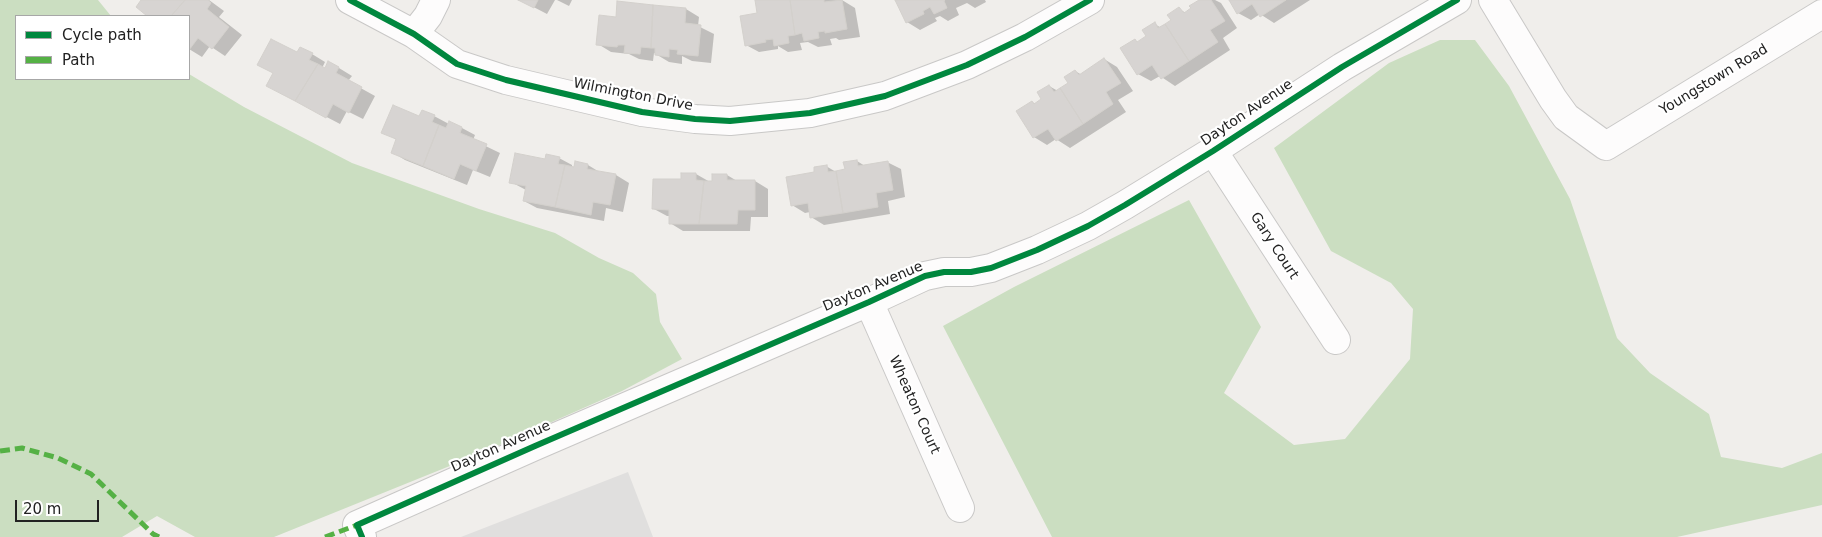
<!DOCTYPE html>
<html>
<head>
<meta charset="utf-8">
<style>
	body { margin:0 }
	#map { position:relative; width:1822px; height:537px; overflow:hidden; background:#f0eeeb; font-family:"DejaVu Sans",sans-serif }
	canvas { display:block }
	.legend { position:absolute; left:15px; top:15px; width:175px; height:65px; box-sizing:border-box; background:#fff; border:1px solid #a7a7a7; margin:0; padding:6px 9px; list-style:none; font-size:15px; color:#222 }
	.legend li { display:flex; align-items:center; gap:10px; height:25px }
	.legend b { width:25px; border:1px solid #a7a7a7 }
	.scale { position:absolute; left:15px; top:500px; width:84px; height:22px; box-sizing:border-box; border:2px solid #222; border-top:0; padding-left:6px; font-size:15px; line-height:18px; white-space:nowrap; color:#222; -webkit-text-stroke:4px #fff; paint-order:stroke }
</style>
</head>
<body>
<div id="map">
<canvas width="1822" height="537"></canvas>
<ul class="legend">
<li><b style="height:6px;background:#00873e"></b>Cycle path</li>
<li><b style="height:6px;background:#55b145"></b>Path</li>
</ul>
<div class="scale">20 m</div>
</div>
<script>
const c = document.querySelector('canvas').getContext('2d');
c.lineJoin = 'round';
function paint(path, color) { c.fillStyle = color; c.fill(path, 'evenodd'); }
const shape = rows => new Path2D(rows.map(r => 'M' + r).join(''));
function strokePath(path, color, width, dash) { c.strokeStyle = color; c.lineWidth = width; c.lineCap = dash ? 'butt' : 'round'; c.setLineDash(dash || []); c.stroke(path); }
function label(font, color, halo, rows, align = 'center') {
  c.font = font + ' "DejaVu Sans",sans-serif'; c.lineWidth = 4.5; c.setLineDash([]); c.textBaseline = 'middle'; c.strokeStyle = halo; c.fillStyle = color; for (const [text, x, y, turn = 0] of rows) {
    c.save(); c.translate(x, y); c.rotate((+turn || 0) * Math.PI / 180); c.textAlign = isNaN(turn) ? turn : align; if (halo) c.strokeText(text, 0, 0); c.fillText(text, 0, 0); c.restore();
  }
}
paint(shape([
	[0,0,98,0,111,16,16,16,16,79,189,79,189,74,244,107,352,163,479,209,555,233,599,258,633,273,656,294,660,322,682,359,622,391,477,455,274,537,195,537,157,516,122,537,0,537],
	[1440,40,1475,40,1509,86,1570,199,1617,338,1650,373,1709,414,1721,457,1782,468,1822,453,1822,505,1677,537,1052,537,943,326,1014,287,1189,200,1261,327,1224,393,1294,445,1345,439,1410,359,1413,309,1391,283,1331,251,1274,148,1389,63]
]), '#cbdec1');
paint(shape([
	[628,472,653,537,461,537]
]), '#e0dfde');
paint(shape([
	[143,0,209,0,224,11,219,17,242,35,225,56,210,46,202,57,189,49,189,16,149,16,138,7],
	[520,0,555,0,547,14],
	[557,0,572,0,569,6],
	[756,0,842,0,855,8,860,37,839,40,836,38,830,39,832,45,818,47,808,42,800,43,802,50,788,52,778,46,778,49,759,52,746,45,758,14],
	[896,0,985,0,986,2,975,8,967,3,956,8,959,15,948,21,940,16,935,18,937,21,920,30,907,22],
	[1201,0,1215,0,1221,3,1237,28,1223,38,1230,50,1175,86,1160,76,1151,81,1138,74,1135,40,1138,43,1148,37,1155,24,1161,28,1173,20,1179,9,1186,13],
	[1230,0,1310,0,1274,23,1260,14,1251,20,1238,13],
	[619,2,686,9,699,17,698,26,714,34,711,63,692,61,682,56,682,64,669,62,654,53,653,61,639,59,629,54,611,52,598,44,617,18],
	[297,54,312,54,325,62,322,68,325,70,329,63,339,68,352,76,348,81,375,96,363,119,347,111,340,124,281,93],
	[1104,59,1117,67,1133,91,1118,100,1126,112,1070,148,1056,139,1047,145,1034,137,1018,112,1032,102,1036,104,1043,99,1049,86,1058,91,1069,83,1075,71,1082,75],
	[434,116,449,124,450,123,462,128,475,135,473,140,500,153,490,177,473,170,467,185,405,160,392,152,397,140,383,132,420,117],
	[559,158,572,165,572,168,588,165,601,173,616,175,629,183,623,212,606,208,604,221,537,208,524,201,526,190,511,182,546,160],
	[857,161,865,166,887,162,901,169,905,197,888,201,890,214,824,225,811,217,810,212,805,213,792,205,816,173,826,166,836,172,846,170],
	[683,174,696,174,710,182,727,175,737,181,755,181,768,189,768,217,751,217,750,231,683,231,670,223,670,216,667,216,654,209,683,180]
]), '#0003');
const building = shape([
	[141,0,185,0,171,16,147,16,136,7,141,0],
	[185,0,208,0,211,3,207,9,229,27,212,49,198,38,189,50,189,16,171,16,185,0],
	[518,0,538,0,534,8,518,0],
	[755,0,790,0,795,35,788,36,789,43,774,46,773,39,765,40,766,42,745,46,740,16,757,13,755,0],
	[790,0,824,0,824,2,842,0,847,29,825,33,825,31,818,32,819,38,804,41,802,33,795,35,790,0],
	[895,0,945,0,944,1,947,8,934,14,930,7,923,11,924,14,906,23,895,0],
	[1199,0,1211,0,1225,21,1210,30,1218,42,1189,61,1165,24,1171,20,1167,15,1179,7,1184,13,1191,8,1189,6,1199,0],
	[1229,0,1286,0,1260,17,1252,4,1237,14,1229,0],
	[617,1,653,5,651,48,641,47,640,54,624,53,625,45,618,45,617,47,596,45,599,15,616,17,617,1],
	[653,5,686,8,685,23,701,25,698,56,677,54,678,50,669,49,669,57,655,55,655,48,651,48,653,5],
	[1155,22,1158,28,1165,24,1189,61,1161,79,1152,65,1137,75,1120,48,1135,39,1137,42,1146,36,1142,30,1155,22],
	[271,39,297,52,300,47,313,53,309,60,318,64,295,101,266,86,273,73,257,65,271,39],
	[1104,58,1121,83,1106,92,1113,104,1083,124,1060,88,1068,83,1064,77,1075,70,1079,75,1104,58],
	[328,61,339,67,336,73,362,87,349,113,333,104,326,118,295,101,318,64,325,68,328,61],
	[1049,85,1054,92,1060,88,1083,124,1056,141,1048,129,1033,138,1016,111,1032,101,1034,104,1041,99,1037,92,1049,85],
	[393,105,419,116,422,110,435,115,432,122,439,125,423,166,391,153,396,139,381,133,393,105],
	[449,121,462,127,460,133,487,144,476,171,460,164,454,179,423,166,439,125,446,128,449,121],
	[515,153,545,159,546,154,560,157,558,164,565,165,555,207,523,201,526,186,509,183,515,153],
	[857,160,858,166,888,161,893,190,876,193,878,207,843,213,836,171,845,169,843,162,857,160],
	[575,161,588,164,587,169,616,174,610,205,593,202,591,215,555,207,565,165,574,167,575,161],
	[827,165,828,172,836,171,843,213,810,218,808,203,791,206,786,177,814,172,814,167,827,165],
	[681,173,696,173,696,180,704,181,699,224,669,224,669,210,652,209,653,179,681,179,681,173],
	[712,174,727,174,727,180,755,180,755,210,738,210,737,224,699,224,704,181,712,181,712,174]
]);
paint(building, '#d7d4d2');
strokePath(building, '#d3d0cc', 1);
const minor = shape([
	[350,0,414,34,457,64,506,80,642,112,695,119,730,121,810,113,885,96,967,65,1025,37,1090,0],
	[1493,0,1553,99,1566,117,1606,146,1822,14],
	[414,34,428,16,436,0],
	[1213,151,1336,340],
	[869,302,960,508],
	[362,537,357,525,535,446,869,302,925,276,944,272,971,272,991,268,1037,250,1088,226,1125,205,1213,151,1342,67,1457,0]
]);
strokePath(minor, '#c9c8c7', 30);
strokePath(minor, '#fdfcfc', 28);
strokePath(shape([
	[0,451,22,448,58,458,91,474,153,534,159,537],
	[325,537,357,525]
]), '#55b145', 5, [10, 5]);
strokePath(shape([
	[350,0,414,34,457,64,506,80,642,112,695,119,730,121,810,113,885,96,967,65,1025,37,1090,0],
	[362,537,357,525,535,446,869,302,925,276,944,272,971,272,991,268,1037,250,1088,226,1125,205,1213,151,1342,67,1457,0]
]), '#00873e', 6);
label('14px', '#222', '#fff', [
	["Youngstown Road",1714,80,-31],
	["Wilmington Drive",633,95,11],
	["Dayton Avenue",1247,113,-34],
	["Gary Court",1274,246,57],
	["Dayton Avenue",873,287,-23],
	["Wheaton Court",914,405,66],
	["Dayton Avenue",501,447,-24]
]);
</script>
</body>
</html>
